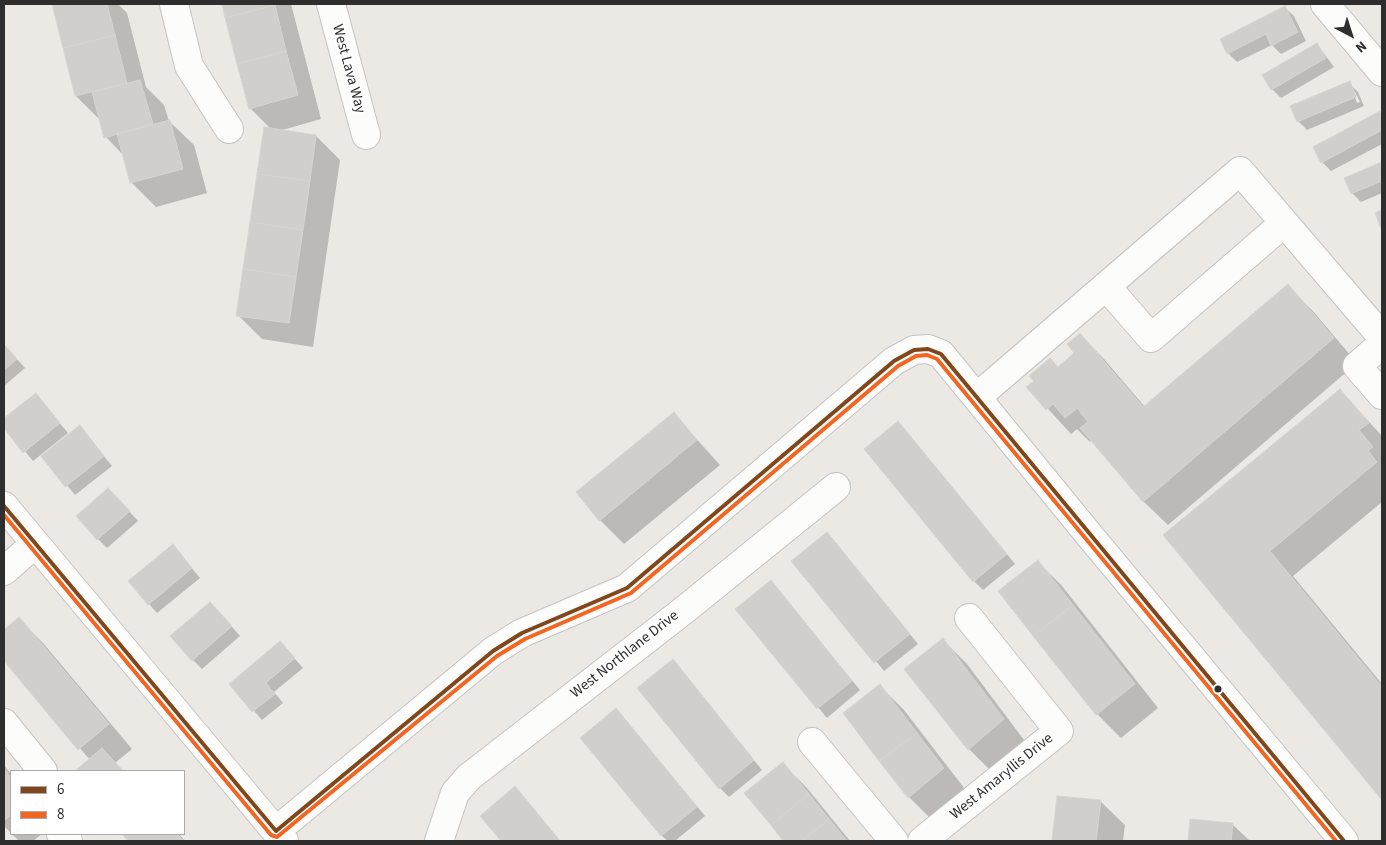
<!DOCTYPE html>
<html>
<head>
<meta charset="utf-8">
<style>
	body { margin:0 }
	#map { position:relative; width:1386px; height:845px; overflow:hidden; background:#ece8e4; font-family:"Source Sans 3",sans-serif }
	canvas { display:block }
	.frame { position:absolute; inset:0; border:5px solid #2e2e2e; pointer-events:none }
	.legend { position:absolute; left:10px; top:770px; width:175px; height:65px; box-sizing:border-box; background:#fff; border:1px solid #ababab; margin:0; padding:6px 9px; list-style:none; font-size:15px; color:#2e2e2e }
	.legend li { display:flex; align-items:center; gap:10px; height:25px }
	.legend b { width:25px; border:1px solid #ababab }
	.north { position:absolute; left:1326px; top:10px; width:50px; height:50px; -webkit-text-stroke:4px #fff; paint-order:stroke; rotate:140deg; font-size:14px; font-weight:700; line-height:20px; text-align:center; color:#2e2e2e }
	.north::after { content:''; display:block; margin:auto; width:18px; height:22px; background:#2e2e2e; clip-path:polygon(50% 0,100% 100%,50% 72%,0 100%) }
</style>
</head>
<body>
<div id="map">
<canvas width="1386" height="845"></canvas>
<div class="frame"></div>
<ul class="legend">
<li><b style="height:6px;background:#80471c"></b>6</li>
<li><b style="height:6px;background:#f26522"></b>8</li>
</ul>
<div class="north">N</div>
</div>
<script>
const c = document.querySelector('canvas').getContext('2d');
c.lineJoin = 'round';
function paint(path, color) { c.fillStyle = color; c.fill(path, 'evenodd'); }
const shape = rows => new Path2D(rows.map(r => 'M' + r).join(''));
function strokePath(path, color, width, dash) { c.strokeStyle = color; c.lineWidth = width; c.lineCap = dash ? 'butt' : 'round'; c.setLineDash(dash || []); c.stroke(path); }
function label(font, color, halo, rows, align = 'center') {
  c.font = font + ' "Source Sans 3",sans-serif'; c.lineWidth = 4; c.setLineDash([]); c.textBaseline = 'middle'; c.strokeStyle = halo; c.fillStyle = color; for (const [text, x, y, turn = 0] of rows) {
    c.save(); c.translate(x, y); c.rotate((+turn || 0) * Math.PI / 180); c.textAlign = isNaN(turn) ? turn : align; if (halo) c.strokeText(text, 0, 0); c.fillText(text, 0, 0); c.restore();
  }
}
paint(shape([
	[53,4,118,4,127,13,146,87,164,105,169,121,194,145,207,193,156,207,132,183,124,156,106,137,100,120,76,96],
	[223,4,291,4,321,119,279,131,316,136,340,160,313,347,262,339,238,315,272,130,250,108],
	[1285,8,1294,16,1306,41,1281,54,1272,45,1237,62,1228,53],
	[1317,44,1334,67,1281,98,1272,89],
	[1349,83,1358,92,1364,106,1307,130,1298,121],
	[1353,92,1355,92,1360,102,1357,103],
	[1380,113,1382,115,1382,144,1331,171,1322,162,1314,148],
	[1382,163,1382,193,1361,202,1352,193,1346,178],
	[1287,286,1312,310,1357,363,1168,525,1143,501,1092,440,1090,442,1077,429,1071,434,1028,387,1058,368,1076,353,1080,335,1104,359,1145,407],
	[4,345,25,368,4,386],
	[1340,390,1382,436,1382,502,1293,576,1382,684,1382,798,1165,536],
	[35,394,68,433,33,461,4,426,4,420],
	[674,414,720,465,624,544,600,520],
	[80,427,112,466,75,495,43,456],
	[907,432,1015,564,983,590,974,581],
	[117,498,138,521,107,548,98,539],
	[836,543,918,644,884,671,793,561],
	[181,555,200,578,157,613,149,604],
	[1038,562,1062,586,1158,708,1121,738,1097,714],
	[779,591,860,690,827,718,737,609],
	[219,612,240,636,202,669,193,660],
	[19,619,43,643,132,749,115,763,124,771,77,771,90,760,4,659,4,632],
	[943,640,967,664,1027,744,993,773,969,749],
	[289,652,303,668,274,692,283,703,262,720,231,684],
	[673,661,762,770,729,797,720,788],
	[880,686,904,710,968,793,933,821,909,797],
	[625,719,705,816,675,841,668,841,662,836,582,738],
	[783,764,807,788,850,841,785,841,746,793],
	[4,765,11,774,11,834,42,834,33,841,19,841,4,826],
	[524,797,560,841,503,841,482,816],
	[1058,797,1100,801,1125,825,1123,841,1054,841],
	[1191,821,1232,824,1250,841,1189,841],
	[124,834,179,834,185,841,130,841]
]), '#0003');
const building = shape([
	[52,4,107,4,115,35,63,48,52,4],
	[222,4,274,4,275,5,225,18,222,4],
	[275,5,286,51,237,64,225,18,275,5],
	[1285,6,1298,32,1271,46,1266,34,1227,54,1220,39,1285,6],
	[115,35,127,83,75,96,63,48,115,35],
	[1317,43,1326,58,1271,90,1262,75,1317,43],
	[286,51,298,95,249,109,237,64,286,51],
	[140,80,153,124,104,138,92,92,140,80],
	[1350,81,1356,97,1297,122,1290,106,1350,81],
	[1380,111,1382,130,1321,163,1313,147,1380,111],
	[170,120,183,169,130,183,117,134,170,120],
	[264,127,316,135,310,181,257,174,264,127],
	[1382,162,1382,181,1351,194,1344,178,1382,162],
	[257,174,310,181,303,230,250,222,257,174],
	[1382,210,1382,229,1381,229,1375,213,1382,210],
	[250,222,303,230,296,277,243,269,250,222],
	[243,269,296,277,289,323,236,316,243,269],
	[1288,284,1334,338,1143,502,1080,428,1088,422,1077,408,1065,418,1053,404,1046,410,1026,387,1034,381,1029,376,1050,358,1058,367,1074,353,1067,344,1080,333,1143,407,1288,284],
	[4,344,17,359,4,370,4,344],
	[1340,389,1369,423,1359,430,1373,447,1368,451,1377,462,1270,551,1382,687,1382,800,1163,535,1340,389],
	[36,393,60,423,23,453,4,428,4,418,36,393],
	[674,412,697,440,599,521,576,492,674,412],
	[898,421,1007,554,973,582,864,449,898,421],
	[80,425,104,456,65,487,41,456,80,425],
	[108,488,130,511,97,540,76,516,108,488],
	[827,532,910,634,874,663,791,561,827,532],
	[173,544,192,568,148,605,128,581,173,544],
	[1038,560,1073,605,1033,636,998,591,1038,560],
	[771,580,852,681,817,709,735,609,771,580],
	[210,602,232,626,192,661,170,636,210,602],
	[1073,605,1135,684,1096,715,1033,636,1073,605],
	[19,617,109,724,78,750,4,661,4,630,19,617],
	[943,638,1004,719,968,750,904,669,943,638],
	[280,641,295,658,266,683,275,694,252,712,229,684,280,641],
	[673,659,754,760,719,789,637,688,673,659],
	[880,684,917,733,879,761,843,713,880,684],
	[616,708,697,807,661,836,580,738,616,708],
	[917,733,944,768,908,798,879,761,917,733],
	[102,748,123,771,75,771,102,748],
	[783,762,809,794,771,825,744,793,783,762],
	[4,769,11,778,11,815,4,821,4,769],
	[515,786,560,841,501,841,480,816,515,786],
	[809,794,829,819,802,841,783,841,771,825,809,794],
	[1057,796,1101,800,1096,841,1052,841,1057,796],
	[829,819,847,841,802,841,829,819],
	[1190,819,1233,823,1231,841,1188,841,1190,819],
	[122,834,177,834,184,841,128,841,122,834]
]);
paint(building, '#d1cecb');
strokePath(building, '#d7d4d0', 1);
const minor = shape([
	[174,4,189,66,229,129],
	[331,4,366,135],
	[1325,4,1382,72],
	[1106,286,1151,338,1284,223],
	[1382,344,1357,366,1382,395],
	[977,397,1240,171,1382,337],
	[4,506,284,841],
	[4,571,35,544],
	[4,723,43,771],
	[812,742,894,841],
	[276,831,493,651,522,633,627,588,894,361,914,350,928,349,941,354,1090,536,1344,841],
	[61,834,68,841],
	[439,841,455,793,469,777,683,611,836,487],
	[922,841,1059,731,969,618]
]);
strokePath(minor, '#c5c4c5', 30);
strokePath(minor, '#fcfcfb', 28);
strokePath(shape([
	[4,506,276,831,493,651,522,633,627,588,894,361,914,350,928,349,941,354,1344,841]
]), '#80471c', 4);
strokePath(shape([
	[4,515,271,835,277,837,497,656,525,639,631,593,898,366,916,356,927,355,937,359,1336,841]
]), '#f26522', 4);
for (const [x, y, r, color] of [
	[1218,689,4.5,"#2e2e2e"]
]) { const dot = new Path2D(); dot.arc(x, y, r, 0, 2 * Math.PI); c.fillStyle = color; c.fill(dot); strokePath(dot, '#fff', 2); }
label('15px', '#2e2e2e', '#fff', [
	["West Lava Way",348,69,75],
	["West Northlane Drive",625,655,-38],
	["West Amaryllis Drive",1002,777,-39]
]);
</script>
</body>
</html>
